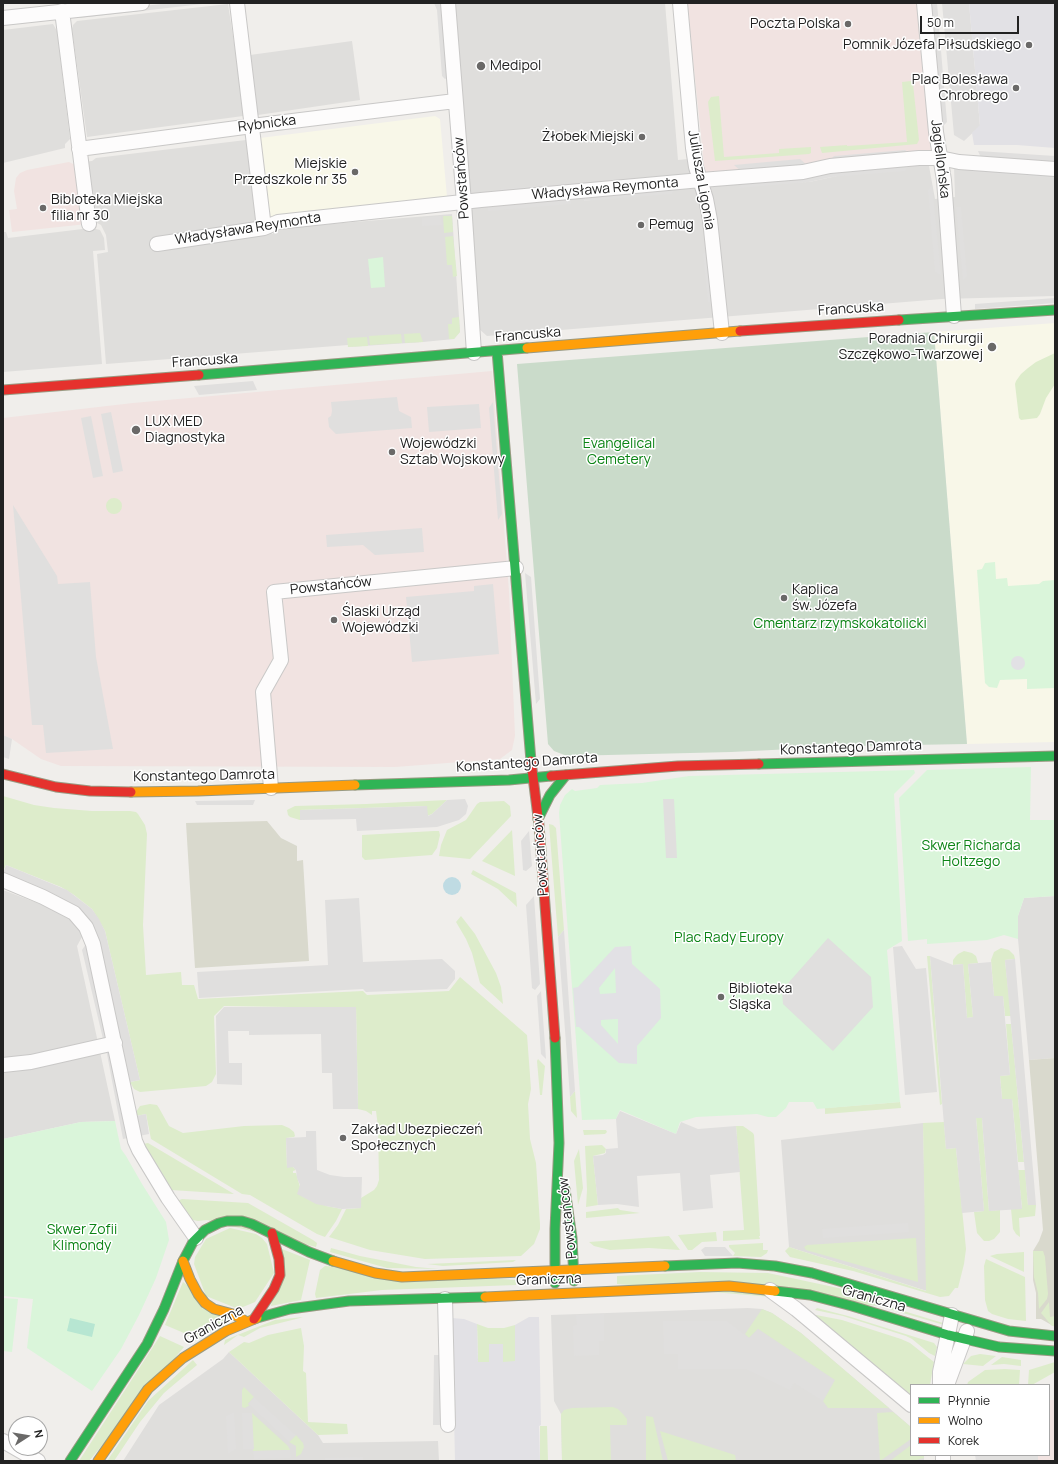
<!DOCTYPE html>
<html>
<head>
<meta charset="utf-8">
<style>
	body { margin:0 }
	#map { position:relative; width:1058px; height:1464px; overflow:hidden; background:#f0eeeb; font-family:Manrope,sans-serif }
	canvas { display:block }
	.frame { position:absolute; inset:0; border:4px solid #222; pointer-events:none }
	.legend { position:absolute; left:910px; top:1384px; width:140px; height:72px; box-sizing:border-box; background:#fff; border:1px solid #a7a7a7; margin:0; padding:5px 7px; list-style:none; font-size:12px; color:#222 }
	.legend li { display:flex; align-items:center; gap:8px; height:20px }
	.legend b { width:20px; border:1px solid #a7a7a7 }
	.north { position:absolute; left:8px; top:1416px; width:40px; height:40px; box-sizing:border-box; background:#fff; border:1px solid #a7a7a7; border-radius:50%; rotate:78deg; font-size:11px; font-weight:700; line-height:16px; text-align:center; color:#222 }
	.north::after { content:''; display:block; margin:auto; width:14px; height:18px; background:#6a6968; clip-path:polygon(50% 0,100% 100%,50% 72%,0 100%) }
	.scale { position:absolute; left:920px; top:16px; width:99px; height:18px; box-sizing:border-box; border:2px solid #222; border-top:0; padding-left:5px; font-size:12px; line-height:14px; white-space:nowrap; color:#222; -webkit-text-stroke:3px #fff; paint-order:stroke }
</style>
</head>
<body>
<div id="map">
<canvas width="1058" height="1464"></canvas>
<div class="frame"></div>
<ul class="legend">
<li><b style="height:5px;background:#30b455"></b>Płynnie</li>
<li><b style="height:5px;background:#ff9f0a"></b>Wolno</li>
<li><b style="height:5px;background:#e5322d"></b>Korek</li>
</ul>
<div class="north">N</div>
<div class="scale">50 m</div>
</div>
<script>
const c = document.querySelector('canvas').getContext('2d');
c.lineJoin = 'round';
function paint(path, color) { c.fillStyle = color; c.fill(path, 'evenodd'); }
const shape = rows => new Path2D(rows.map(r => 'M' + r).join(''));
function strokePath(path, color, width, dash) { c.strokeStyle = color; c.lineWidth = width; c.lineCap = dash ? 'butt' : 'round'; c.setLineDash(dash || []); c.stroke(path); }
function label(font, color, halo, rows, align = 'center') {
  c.font = font + ' Manrope,sans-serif'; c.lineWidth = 3; c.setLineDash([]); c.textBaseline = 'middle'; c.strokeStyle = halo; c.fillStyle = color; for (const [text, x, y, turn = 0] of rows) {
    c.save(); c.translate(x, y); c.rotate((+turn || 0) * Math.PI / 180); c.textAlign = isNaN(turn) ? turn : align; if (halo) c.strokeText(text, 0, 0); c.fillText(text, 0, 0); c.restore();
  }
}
paint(shape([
	[453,3,665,3,678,160,688,159,692,174,679,178,672,175,631,179,588,194,584,201,679,186,709,188,710,185,713,183,809,182,832,177,909,163,927,163,929,166,935,199,955,197,954,167,1055,173,1055,296,942,299,487,336,478,328],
	[228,4,245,114,243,116,87,137,72,29,73,25,77,21],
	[53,24,57,31,70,139,65,144,65,148,3,163,3,30],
	[352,41,360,100,258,115,257,112,250,55],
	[246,140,249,141,261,140,272,234,281,228,452,214,460,332,454,339,423,342,348,347,348,345,106,364,97,254,108,252,106,235,101,225,91,220,83,162,92,161,96,158],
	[91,228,100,230,104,238,105,250,93,251,102,364,3,372,3,232,6,232,8,238],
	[3,890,56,910,66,915,76,926,83,935,77,946,115,1121,81,1122,3,1139],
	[1055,896,1055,1058,1029,1060,1018,939,1018,916,1024,898],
	[923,1123,927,1291,789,1247,781,1140],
	[748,1308,762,1309,772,1313,801,1333,889,1408,911,1427,911,1455,924,1455,924,1461,562,1461,561,1414,554,1401,551,1315],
	[229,1352,318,1435,323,1443,438,1441,439,1461,123,1461,159,1405,223,1359]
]), '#dfdedc');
paint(shape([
	[687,3,917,3,931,153,705,174],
	[69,162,73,164,79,163,87,224,12,232,9,210,17,209,14,191,16,178,20,173,27,170],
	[492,371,509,591,515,736,512,750,500,759,395,767,61,766,41,759,12,739,3,735,3,418,133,403],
	[1049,1400,1055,1400,1055,1461,1028,1461,1028,1455,1049,1455]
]), '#f1e3e1');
paint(shape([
	[435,116,440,119,447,197,270,218,260,138],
	[1055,323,1055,742,967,744,934,332]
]), '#f8f7e8');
paint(shape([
	[267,821,281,838,297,846,297,861,303,860,309,961,195,968,186,823],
	[1055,1058,1055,1327,1041,1319,1036,1319,1036,1293,1033,1280,1033,1251,1039,1241,1043,1230,1029,1060]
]), '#d9d9cd');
paint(shape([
	[911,81,913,84,919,140,917,144,822,153,820,147,847,145,847,146,907,142,902,82],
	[719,96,724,157,779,153,779,149,811,147,811,153,809,154,715,161,708,102,711,97],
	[443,216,452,216,453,232,444,233],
	[453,236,457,276,453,277,452,265,447,265,445,237],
	[459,317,460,332,454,339,449,339,448,324,452,324,452,318],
	[420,333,423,342,405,343,404,334],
	[401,334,402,343,370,345,369,336],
	[367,337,368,346,348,347,347,338],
	[1055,353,1055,384,1046,398,1040,414,1037,418,1021,420,1019,418,1015,384,1016,381,1021,374,1028,368,1036,362],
	'106 506a8 8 0 1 1 16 0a8 8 0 1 1-16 0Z',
	[3,796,34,805,54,808,92,811,130,811,136,812,138,814,145,825,147,834,143,925,146,975,181,972,182,985,194,985,198,999,363,991,367,995,449,991,460,977,527,1035,531,1089,528,1104,530,1139,536,1163,540,1224,540,1229,534,1244,521,1256,425,1259,370,1250,329,1237,338,1225,346,1209,361,1208,361,1198,374,1190,377,1186,379,1180,378,1127,376,1111,372,1111,372,1115,366,1111,358,1109,356,1008,224,1006,214,1016,216,1074,212,1082,206,1086,140,1092,134,1089,130,1082,140,1080,105,931,92,909,74,895,61,887,6,865,3,871],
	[447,800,432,814,427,816,427,806,300,810,300,820,290,817,288,815,287,810,295,806,366,804],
	[504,801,510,806,511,816,470,859,439,856,441,845,447,830,466,820,477,804,480,802],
	[549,824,553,825,556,828,564,930,558,937],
	[512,830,515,876,482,861],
	[434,831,439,831,440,835,437,848,432,855,365,860,362,857,362,835],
	[473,870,516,893,517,907,498,889,471,874],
	[461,916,475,934,496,973,501,987,503,1004,480,983,472,953,466,939,456,922],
	[1001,948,1009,950,1014,955,1015,959,1005,960,1011,1016,1005,1016,1003,996,994,997,991,960,994,952],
	[964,951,972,953,976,956,978,963,968,964,973,1017,967,1018,963,964,953,965,953,960,956,956,958,954],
	[927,956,930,956,942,1104,940,1105],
	[1006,1024,1011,1024,1024,1162,1018,1162,1012,1099,1002,1099,1000,1076,1010,1075],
	[538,1059,545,1066,542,1095,540,1095,537,1061],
	[575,1091,577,1118,571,1111,570,1097],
	[900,1102,901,1108,825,1114,825,1108],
	[150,1104,157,1105,159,1108,169,1126,183,1133,244,1126,282,1125,289,1128,294,1132,295,1136,294,1137,286,1138,287,1167,293,1167,296,1170,293,1171,293,1173,296,1173,300,1187,326,1206,342,1209,336,1221,325,1237,317,1234,250,1195,242,1194,151,1139,146,1114,136,1116,136,1112,140,1106],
	[976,1118,982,1118,989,1211,1000,1210,1000,1232,994,1239,989,1241,984,1241,977,1233,974,1212,984,1211],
	[944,1122,946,1149,956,1148,966,1249,964,1264,958,1288,955,1288,949,1296,940,1297,853,1271,790,1257,785,1251,789,1247,926,1291,923,1123],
	[736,1126,743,1126,753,1133,754,1135,760,1236,759,1236,760,1239,723,1241,723,1231,744,1230],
	[583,1130,606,1130,607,1132,605,1134,584,1135],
	[148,1143,234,1194,171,1190,143,1144],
	[602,1145,606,1149,605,1153,593,1156,598,1205,586,1207,587,1190,585,1146],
	[579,1149,583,1188,578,1205,574,1161],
	[1018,1170,1025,1170,1028,1205,1036,1205,1035,1216,1019,1218,1020,1237,1016,1234,1013,1229,1011,1209,1022,1208],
	[182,1199,248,1203,313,1240,317,1243,316,1247,207,1220,198,1221,193,1220,191,1219,177,1201],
	[618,1208,620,1210,640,1213,586,1218,586,1212],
	[230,1228,256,1234,262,1238,267,1244,274,1273,255,1302,243,1307,236,1308,206,1296,194,1264,195,1257,206,1239],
	[716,1232,717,1241,702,1242,692,1250,688,1250,678,1235],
	[669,1236,680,1250,649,1248,610,1250,594,1246,589,1242],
	[916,1238,918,1282,806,1250,804,1247,807,1245],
	[763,1243,763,1250,768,1250,767,1253,761,1257,733,1256,735,1253,729,1247,729,1245],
	[331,1248,360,1256,416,1267,439,1269,387,1268,330,1252],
	[282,1249,310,1260,301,1300,271,1306],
	[1033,1251,1043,1251,1045,1257,1048,1294,1047,1299,1039,1309,1038,1293,1034,1277],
	[1024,1252,1024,1272,990,1256,997,1254],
	[986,1259,1025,1277,1026,1321,1008,1319,992,1314,988,1311,985,1300,984,1266],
	[516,1260,513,1262,443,1266,427,1264],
	[325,1266,516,1280,516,1285,382,1290,316,1298,315,1294,320,1270],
	[700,1272,768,1273,871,1295,884,1305,943,1323,944,1325,879,1306,617,1284,617,1276],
	[183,1282,229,1318,196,1341,184,1333,165,1325],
	[1049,1302,1050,1317,1055,1316,1055,1326,1052,1326,1041,1313],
	[817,1308,848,1316,934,1343,937,1347,935,1356,929,1353,912,1339,906,1336,843,1316,815,1310],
	[762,1309,772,1313,801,1333,889,1408,828,1408,823,1401,834,1380,758,1329,749,1338,745,1334],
	[812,1315,816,1315,842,1320,901,1339,910,1343,934,1362,930,1385,911,1385,911,1400],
	[303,1317,300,1318,260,1328,244,1337,238,1335,224,1345,225,1340,275,1320],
	[477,1324,488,1328,504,1328,515,1325,515,1362,503,1362,489,1344,489,1362,478,1362],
	[301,1328,304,1346,303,1371,306,1373,308,1422,347,1424,348,1434,318,1435,229,1352,244,1342,249,1343,268,1335],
	[160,1336,184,1347,89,1461,79,1461],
	[980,1354,996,1356,983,1366,963,1364,971,1356],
	[1002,1357,1021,1360,1021,1366,1004,1364,991,1365],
	[193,1360,197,1365,164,1393,140,1422,114,1461,107,1461,148,1401],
	[1055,1362,1055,1372,1032,1385,1028,1385,1029,1370],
	[1005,1369,1020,1370,1019,1385,967,1385,968,1382,985,1370],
	[244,1387,254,1397,248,1404,250,1405,245,1408,242,1407,242,1390],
	[613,1407,618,1409,623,1414,627,1419,627,1425,610,1425,611,1461,562,1461,561,1414,564,1410,572,1408],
	[893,1412,911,1427,911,1439,880,1461,877,1413],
	[252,1413,288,1446,290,1450,253,1451],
	[646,1416,653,1417,663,1461,646,1461],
	[540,1426,547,1426,548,1461,540,1461],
	[660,1431,735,1455,736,1461,668,1461],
	[296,1435,303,1443,304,1447,301,1454,296,1457,296,1446,289,1442],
	[911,1445,911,1455,924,1455,924,1458,913,1461,890,1461]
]), '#ddeccb');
paint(shape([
	[934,332,967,744,854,746,731,752,567,756,554,751,548,744,517,364]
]), '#cadbca');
paint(shape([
	[383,257,385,287,371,288,368,259],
	[995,562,996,579,1007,578,1008,586,1039,584,1043,581,1055,580,1055,688,1027,689,1027,679,1000,680,997,688,989,687,985,683,977,570,982,569,985,563],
	[1031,767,1030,820,1055,820,1055,896,1024,898,1018,916,1018,939,1004,935,987,940,927,944,927,939,908,941,899,798,927,770],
	[914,770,915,773,894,794,902,941,887,950,900,1102,817,1109,813,1102,789,1102,786,1108,776,1117,768,1117,757,1114,696,1117,680,1122,676,1134,620,1110,616,1119,582,1120,559,813,560,805,565,795,572,789,575,791,597,788,600,785,642,783,689,776],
	[115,1121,121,1149,126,1156,142,1184,166,1222,169,1240,156,1278,139,1315,121,1349,92,1391,27,1348,33,1299,3,1296,3,1139,81,1122],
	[3,1298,18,1299,12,1352,3,1351]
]), '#daf5da');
paint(shape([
	[70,1318,95,1324,92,1337,67,1331]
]), '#b7e6d2');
paint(shape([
	[171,3,211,3,80,18,79,13],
	[434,3,441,3,447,78,445,79,442,76,437,10],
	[931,3,937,3,947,122,942,127],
	[942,3,969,3,980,126,964,141,954,135],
	[905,150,910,154,829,161,834,156],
	[978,151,1055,156,1055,165,982,160],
	[800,159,808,166,742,172,734,165],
	[909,163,905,171,832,177,809,182,739,188,744,180],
	[968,167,1055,173,1055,178,973,172],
	[672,175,679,178,501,193,500,189],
	[932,184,941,275,935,272,928,190],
	[679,186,672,194,584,201,588,194],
	[571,199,571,204,488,211,488,206],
	[956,207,961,207,967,276,963,280],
	[441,216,442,225,422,226,422,218],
	[707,248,713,306,708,302,703,254],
	[1055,298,1055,303,975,309,975,304],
	[253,381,257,390,199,395,194,386],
	[397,397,399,411,411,417,412,428,336,434,329,427,328,418,331,416,332,411,331,402],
	[493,402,502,514,498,520,489,408],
	[479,404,481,428,429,432,427,407],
	[111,412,123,471,113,473,101,414],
	[91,416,103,476,93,478,81,418],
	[13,505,57,576,58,584,90,582,96,657,113,749,46,753,43,725,32,725],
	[422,528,424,552,375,555,363,545,327,547,326,535],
	[525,573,531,577,540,699,536,704],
	[493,584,499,654,412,662,406,597,474,591,474,586],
	[3,735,12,739,9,759,3,757],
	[465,799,468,806,466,814,459,820,437,827,357,831,356,819,300,820,300,810,427,806,428,816,432,814,447,800],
	[663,799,674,799,677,858,666,858],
	[255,800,253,805,197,805,195,801],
	[529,831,532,866,526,871,523,870,521,841],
	[6,865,67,890,92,909,99,919,105,931,140,1080,130,1082,115,1014,70,904,56,896,3,874],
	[534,896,540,984,535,990,532,988,526,905],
	[359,898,363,962,442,959,455,971,455,979,447,989,366,992,363,989,199,998,197,972,328,965,325,900],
	[564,930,575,1091,570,1097,558,937],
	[828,938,871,977,873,1007,833,1051,783,1004,782,990],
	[86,944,107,1038,103,1039,82,950],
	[902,946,916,969,926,968,937,1092,905,1095,893,947],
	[930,956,953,965,963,964,967,1018,973,1017,968,964,991,962,994,996,1003,996,1010,1075,1000,1076,1002,1099,1012,1099,1022,1209,989,1211,982,1118,976,1118,984,1211,962,1213,956,1148,946,1149],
	[1015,959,1036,1205,1028,1205,1005,960],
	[541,991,546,1059,541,1054,537,996],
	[224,1007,356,1007,358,1109,333,1109,332,1073,322,1073,321,1034,249,1035,249,1031,228,1031,229,1063,242,1063,242,1085,217,1084,216,1016],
	[110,1048,128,1138,123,1139,106,1049],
	[620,1111,676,1134,681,1122,698,1129,736,1126,740,1172,710,1175,713,1208,683,1211,680,1173,637,1176,639,1207,617,1204,598,1205,593,1156,603,1155,606,1153,606,1149,618,1148,616,1119],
	[146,1114,149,1134,139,1136,136,1116],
	[306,1131,316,1131,317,1170,330,1175,344,1177,362,1177,361,1208,342,1209,326,1206,316,1204,297,1194,300,1185,297,1178,296,1170,293,1167,287,1168,286,1138,306,1137],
	[908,1223,909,1232,823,1238,822,1229],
	[705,1247,725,1247,733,1256,705,1256,701,1250],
	[604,1314,604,1341,599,1341,599,1355,574,1356,573,1326,577,1325,576,1315],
	[663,1321,727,1321,749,1338,758,1329,835,1380,823,1401,794,1383,790,1390,746,1369,678,1369,678,1354,664,1354],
	[434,1355,443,1355,442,1425,433,1425],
	[254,1397,296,1435,289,1442,248,1404],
	[234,1412,236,1449,228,1454,226,1416],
	[252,1413,254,1449,243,1449,242,1413],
	[290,1450,291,1458,254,1459,253,1451],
	[975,1455,1038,1455,1038,1461,976,1461],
	[363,1457,363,1461,325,1461,325,1458]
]), '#e0dfde');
paint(shape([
	[969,3,1055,3,1055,148,1017,145,974,145,972,133,980,125],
	'1011 663a7 7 0 1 1 14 0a7 7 0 1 1-14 0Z',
	[631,946,632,964,660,989,661,1018,637,1046,637,1064,619,1063,579,1027,576,1027,573,988,578,987,615,947],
	[615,968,616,993,600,994,599,988],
	[617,1019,618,1019,618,1044,601,1025,601,1020],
	[529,1317,539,1317,541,1425,539,1426,540,1461,455,1461,452,1318,464,1319,477,1324,478,1362,489,1362,489,1344,503,1344,503,1362,515,1361,515,1325]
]), '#e2e1e5');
paint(shape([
	'443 886a9 9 0 1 1 18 0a9 9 0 1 1-18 0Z'
]), '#bfdbe3');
const street = shape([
	[237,3,264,228],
	[448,3,464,203,474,353],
	[680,3,693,148,696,167,706,199,710,220,722,333],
	[924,3,936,132,944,180,954,316],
	[62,11,89,224],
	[3,18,142,3],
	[79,149,252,126,455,101],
	[157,244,264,228,278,222,481,200,701,180,803,172,830,166,919,158,940,158,959,162,1055,169],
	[271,788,263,692,281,660,274,592,516,568],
	[3,880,43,897,74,913,86,927,93,944,135,1141,139,1150,168,1198,196,1238],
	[3,1065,31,1062,115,1043],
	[770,1290,796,1309,911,1405],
	[445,1299,448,1425],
	[940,1385,940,1372,952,1315],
	[947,1385,967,1331],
	[3,1441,38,1461],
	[943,1455,943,1461]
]);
const fast = shape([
	[899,320,1055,310],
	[497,351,531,761],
	[199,375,527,348],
	[759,764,1055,756],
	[355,785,509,780,551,776],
	[538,819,550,795,566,775],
	[555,1038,559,1143,555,1229,555,1283],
	[565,1189,572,1238,574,1281],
	[665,1266,737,1263,775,1266,812,1273,1009,1331,1055,1336],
	[775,1291,810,1295,852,1306,948,1335,999,1347,1055,1351],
	[257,1318,290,1309,349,1301,485,1297],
	[70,1461,147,1344,164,1309,183,1261,193,1242,205,1230,219,1223,227,1221,242,1221,252,1224,309,1252,333,1261]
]);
const slow = shape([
	[527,348,740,331],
	[131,792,198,791,355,785],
	[183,1261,190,1279,198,1294,205,1303,214,1309,233,1314,247,1322],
	[333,1261,375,1273,402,1277,665,1266],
	[485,1297,729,1286,775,1291],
	[98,1461,148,1389,183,1358,226,1331,257,1318]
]);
const jam = shape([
	[740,331,899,320],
	[3,390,199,375],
	[531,761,539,825,555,1038],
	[3,774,56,787,90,791,131,792],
	[551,776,678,766,759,764],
	[254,1319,274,1289,280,1275,279,1259,272,1233]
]);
strokePath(street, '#c9c8c7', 16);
strokePath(fast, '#999a82', 11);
strokePath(slow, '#999a82', 11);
strokePath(jam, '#999a82', 11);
strokePath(street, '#fdfcfc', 14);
strokePath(fast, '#30b455', 9);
strokePath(slow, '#ff9f0a', 9);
strokePath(jam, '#e5322d', 9);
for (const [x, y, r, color] of [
	[848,24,4,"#6a6968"],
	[1029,45,4,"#6a6968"],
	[481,66,5,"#6a6968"],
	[1016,88,4,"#6a6968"],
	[642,137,4,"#6a6968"],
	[355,172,4,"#6a6968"],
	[43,208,4,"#6a6968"],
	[641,225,4,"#6a6968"],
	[992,347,5,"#6a6968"],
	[136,430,5,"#6a6968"],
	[392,452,4,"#6a6968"],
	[784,598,4,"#6a6968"],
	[334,620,4,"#6a6968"],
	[721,997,4,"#6a6968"],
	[343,1138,4,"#6a6968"]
]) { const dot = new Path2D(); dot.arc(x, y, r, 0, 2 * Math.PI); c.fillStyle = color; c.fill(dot); strokePath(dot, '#fff', 1.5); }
label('14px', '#222', '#fff', [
	["Poczta Polska",840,24,"right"],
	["Pomnik Józefa Piłsudskiego",1021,45,"right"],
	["Medipol",490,66],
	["Plac Bolesława",1008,80,"right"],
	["Chrobrego",1008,96,"right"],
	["Żłobek Miejski",634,137,"right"],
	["Miejskie",347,164,"right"],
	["Przedszkole nr 35",347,180,"right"],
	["Bibloteka Miejska",51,200],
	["filia nr 30",51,216],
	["Pemug",649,225],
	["Poradnia Chirurgii",983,339,"right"],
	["Szczękowo-Twarzowej",983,355,"right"],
	["LUX MED",145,422],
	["Diagnostyka",145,438],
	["Wojewódzki",400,444],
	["Sztab Wojskowy",400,460],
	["Kaplica",792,590],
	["św. Józefa",792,606],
	["Ślaski Urząd",342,612],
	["Wojewódzki",342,628],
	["Biblioteka",729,989],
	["Śląska",729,1005],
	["Zakład Ubezpieczeń",351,1130],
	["Społecznych",351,1146]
], 'left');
label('14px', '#222', '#fff', [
	["Rybnicka",267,124,-7],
	["Jagiellońska",940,159,83],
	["Powstańców",462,178,-94],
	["Juliusza Ligonia",701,180,80],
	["Władysława Reymonta",605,189,-5],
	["Władysława Reymonta",248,229,-9],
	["Francuska",851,309,-4],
	["Francuska",528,335,-5],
	["Francuska",205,361,-4],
	["Powstańców",331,586,-6],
	["Konstantego Damrota",851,748,-2],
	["Konstantego Damrota",527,763,-4],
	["Konstantego Damrota",204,776,-1],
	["Powstańców",541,855,-94],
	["Powstańców",568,1218,-96],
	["Graniczna",549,1280,-2],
	["Graniczna",874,1299,16],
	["Graniczna",214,1325,-29]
]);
label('14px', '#0c8416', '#fff', [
	["Evangelical",619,444],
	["Cemetery",619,460],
	["Cmentarz rzymskokatolicki",840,624],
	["Skwer Richarda",971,846],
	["Holtzego",971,862],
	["Plac Rady Europy",729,938],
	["Skwer Zofii",82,1230],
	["Klimondy",82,1246]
]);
</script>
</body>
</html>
